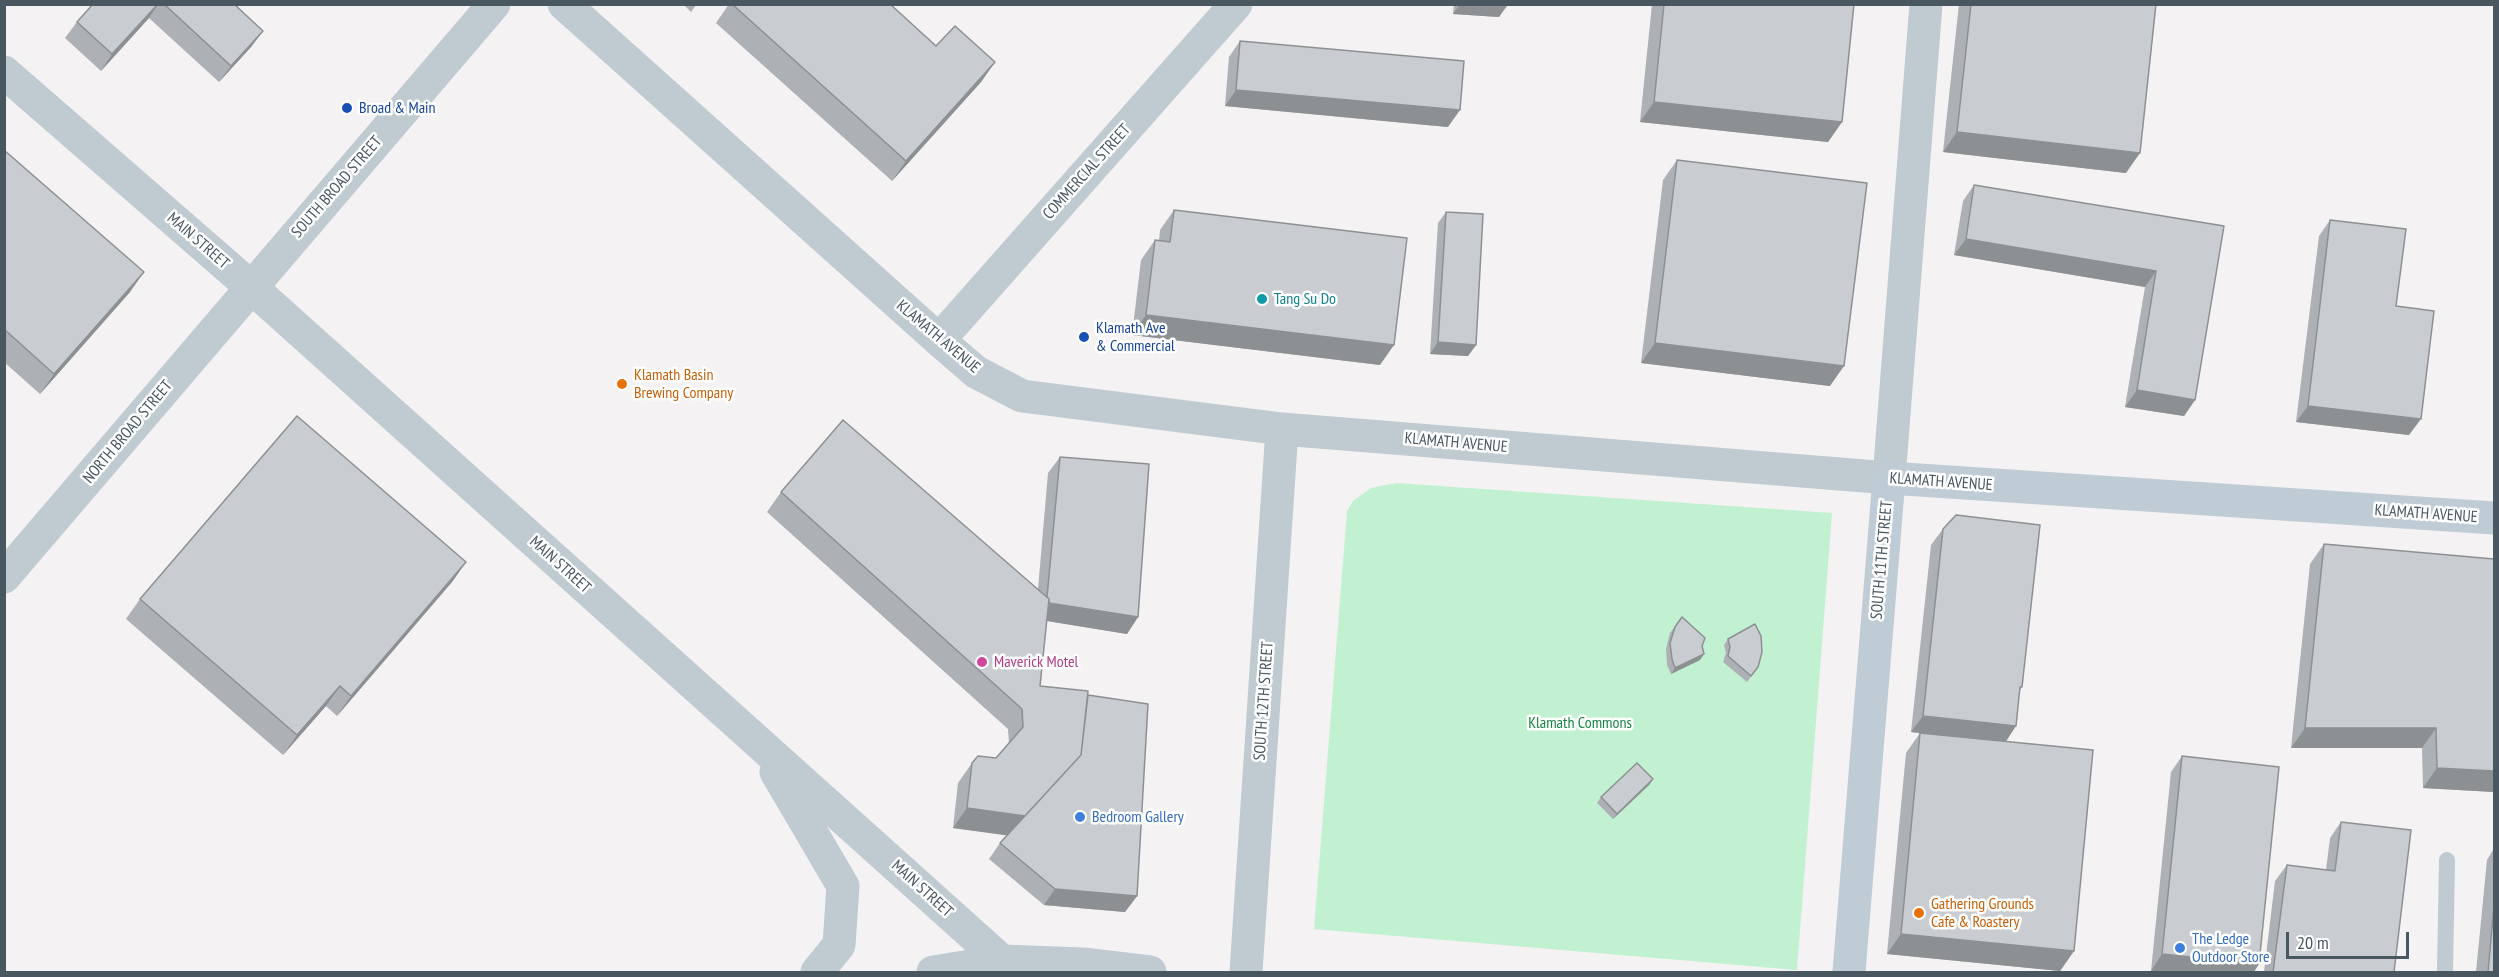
<!DOCTYPE html>
<html>
<head>
<meta charset="utf-8">
<style>
	body { margin:0 }
	#map { position:relative; width:2499px; height:977px; overflow:hidden; background:#f4f2f2; font-family:"PT Sans Narrow",sans-serif }
	canvas { display:block }
	.frame { position:absolute; inset:0; border:6px solid #495760; pointer-events:none }
	.scale { position:absolute; left:2286px; top:932px; width:123px; height:27px; box-sizing:border-box; border:3px solid #495760; border-top:0; padding-left:8px; font-size:18px; line-height:21px; white-space:nowrap; color:#495760; -webkit-text-stroke:4px #fff; paint-order:stroke }
</style>
</head>
<body>
<div id="map">
<canvas width="2499" height="977"></canvas>
<div class="frame"></div>
<div class="scale">20 m</div>
</div>
<script>
const c = document.querySelector('canvas').getContext('2d');
c.lineJoin = 'round';
function paint(path, color) { c.fillStyle = color; c.fill(path, 'evenodd'); }
const shape = rows => new Path2D(rows.map(r => 'M' + r).join(''));
function strokePath(path, color, width, dash) { c.strokeStyle = color; c.lineWidth = width; c.lineCap = dash ? 'butt' : 'round'; c.setLineDash(dash || []); c.stroke(path); }
function label(font, color, halo, rows, align = 'center') {
  c.font = font + ' "PT Sans Narrow",sans-serif'; c.lineWidth = 5; c.setLineDash([]); c.textBaseline = 'middle'; c.strokeStyle = halo; c.fillStyle = color; for (const [text, x, y, turn = 0] of rows) {
    c.save(); c.translate(x, y); c.rotate((+turn || 0) * Math.PI / 180); c.textAlign = isNaN(turn) ? turn : align; if (halo) c.strokeText(text, 0, 0); c.fillText(text, 0, 0); c.restore();
  }
}
paint(shape([
	[1396,483,1832,513,1797,970,1314,929,1347,511,1353,501,1371,488]
]), '#c1f1d0');
strokePath(shape([
	[2445,972,2447,860]
]), '#bfcad1', 16);
strokePath(shape([
	[939,340,1236,4],
	[1889,478,1926,4],
	[4,577,494,4]
]), '#bfcad1', 33);
strokePath(shape([
	[564,4,939,340,976,372,1022,396,1282,429,1889,478],
	[4,72,251,287,1002,961],
	[776,772,843,886,839,945,817,972],
	[933,972,1002,961,1083,964,1150,972],
	[1246,972,1282,429]
]), '#bfcad1', 33);
strokePath(shape([
	[1849,972,1889,478,2494,518]
]), '#bfccd5', 33);
paint(shape([
	[93,4,234,4,263,31,251,47,219,82,149,18,101,71,65,38,77,22],
	[683,4,697,4,691,12],
	[729,4,890,4,936,46,995,62,981,82,892,181,716,23],
	[1454,4,1507,4,1499,17,1453,14],
	[1652,4,1854,4,1842,122,1828,142,1640,122],
	[1959,4,2156,4,2126,173,1943,152],
	[1240,41,1448,127,1225,106,1229,57],
	[4,150,130,292,40,394,4,362],
	[1677,160,1830,386,1641,363,1663,180],
	[1974,185,2224,226,2195,400,2184,416,2125,407,2145,287,1954,255,1963,201],
	[1174,210,1380,365,1132,335,1141,260,1155,240,1159,241,1160,230],
	[1446,212,1476,345,1468,356,1430,354,1438,223],
	[2330,220,2396,306,2409,435,2296,422,2319,236],
	[1060,457,1138,617,1127,634,1047,621,1040,686,1088,695,1137,896,1125,912,1044,905,989,859,1000,843,1008,835,953,828,958,783,972,763,996,758,1009,744,1008,729,767,512,781,492,1038,589,1048,473],
	[1943,529,2022,687,2020,690,2006,741,2074,951,2060,971,1887,954,1906,753,1920,733,1911,732,1931,545],
	[2324,544,2494,559,2494,792,2423,788,2422,748,2291,748,2310,564],
	[466,562,452,582,337,716,326,706,283,755,126,619,140,599],
	[1682,617,1702,646,1700,660,1671,674,1667,665,1666,649,1670,633],
	[1728,639,1758,667,1747,682,1723,662,1726,653,1724,645],
	[2182,756,2259,964,2151,971,2171,772],
	[1653,779,1649,785,1613,819,1597,803,1601,797],
	[2341,822,2394,972,2264,972,2275,881,2287,865,2326,870,2330,838],
	[2494,848,2494,972,2476,972,2487,860]
]), '#adb0b4');
paint(shape([
	[158,4,149,18,101,71,112,54],
	[1460,4,1488,4,1507,6,1499,17,1453,14],
	[263,31,251,47,219,82,231,66],
	[995,62,981,82,892,181,906,161],
	[1236,90,1460,110,1448,127,1225,106],
	[1654,102,1842,122,1828,142,1640,122],
	[1957,132,2140,153,2126,173,1943,152],
	[1966,239,2156,271,2145,287,1954,255],
	[144,272,130,292,40,394,54,374],
	[1146,315,1394,345,1380,365,1132,335],
	[1438,342,1476,345,1468,356,1430,354],
	[1655,343,1844,366,1830,386,1641,363],
	[2137,390,2195,400,2184,416,2125,407],
	[2308,406,2421,419,2409,435,2296,422],
	[466,562,452,582,337,716,351,696],
	[1046,603,1138,617,1127,634,1035,619],
	[1704,654,1700,660,1671,674,1675,668],
	[340,686,326,706,283,755,297,735],
	[1923,716,2016,726,2005,743,1911,732],
	[2305,728,2436,728,2422,748,2291,748],
	[1081,755,1011,836,953,828,967,808],
	[2437,768,2494,771,2494,792,2423,788],
	[1653,779,1649,785,1613,819,1617,814],
	[1055,889,1137,896,1125,912,1044,905],
	[1901,934,2074,951,2060,971,1887,954],
	[2162,954,2259,964,2254,972,2168,972,2151,971]
]), '#8d9092');
const building = shape([
	[93,4,158,4,112,54,77,22,93,4],
	[164,4,234,4,263,31,231,66,164,4],
	[732,4,890,4,936,46,955,26,995,62,906,161,732,4],
	[1664,4,1854,4,1842,122,1654,102,1664,4],
	[1971,4,2156,4,2140,153,1957,132,1971,4],
	[1240,41,1464,61,1460,110,1236,90,1240,41],
	[4,150,144,272,54,374,4,329,4,150],
	[1677,160,1867,183,1844,366,1655,343,1677,160],
	[1974,185,2224,226,2195,400,2137,390,2156,271,1966,239,1974,185],
	[1174,210,1407,238,1394,345,1146,315,1155,240,1170,242,1174,210],
	[1446,212,1483,214,1476,345,1438,342,1446,212],
	[2330,220,2406,229,2396,306,2434,311,2421,419,2308,406,2330,220],
	[297,416,466,562,351,696,340,686,297,735,140,599,297,416],
	[843,420,1049,599,1040,686,1088,691,1081,755,1025,816,967,808,972,763,978,756,996,758,1023,727,1022,709,781,492,843,420],
	[1060,457,1149,464,1138,617,1049,603,1049,599,1047,597,1060,457],
	[1956,515,2040,525,2022,687,2020,687,2016,726,1923,716,1943,529,1956,515],
	[2324,544,2494,559,2494,771,2437,768,2436,728,2305,728,2324,544],
	[1682,617,1705,638,1702,646,1704,654,1675,668,1672,659,1670,643,1675,627,1682,617],
	[1755,624,1761,636,1762,652,1758,667,1751,676,1728,656,1730,647,1728,639,1755,624],
	[1088,695,1148,704,1137,896,1055,889,1000,843,1081,755,1088,695],
	[1920,733,2093,750,2074,951,1901,934,1920,733],
	[2182,756,2279,767,2259,964,2162,954,2182,756],
	[1637,763,1653,779,1617,814,1601,797,1637,763],
	[2341,822,2411,830,2394,972,2273,972,2287,865,2335,871,2341,822],
	[2494,906,2494,972,2488,972,2494,906]
]);
paint(building, '#c9cdd1');
strokePath(building, '#8d9092', 1.5);
for (const [x, y, r, color] of [
	[347,108,6,"#1a4fb4"],
	[1262,299,6,"#0f9aa8"],
	[1084,337,6,"#1a4fb4"],
	[622,384,6,"#e8710a"],
	[982,662,6,"#d1479c"],
	[1080,817,6,"#3f7fe0"],
	[1919,913,6,"#e8710a"],
	[2180,948,6,"#3f7fe0"]
]) { const dot = new Path2D(); dot.arc(x, y, r, 0, 2 * Math.PI); c.fillStyle = color; c.fill(dot); strokePath(dot, '#fff', 2); }
label('16px', '#164399', '#fff', [
	["Broad & Main",359,108],
	["Klamath Ave",1096,328],
	["& Commercial",1096,346]
], 'left');
label('16px', '#495760', '#fff', [
	["COMMERCIAL STREET",1087,172,-48],
	["SOUTH BROAD STREET",337,187,-49],
	["MAIN STREET",198,241,41],
	["KLAMATH AVENUE",938,337,40],
	["NORTH BROAD STREET",128,432,-50],
	["KLAMATH AVENUE",1456,443,5],
	["KLAMATH AVENUE",1941,482,4],
	["KLAMATH AVENUE",2426,514,4],
	["SOUTH 11TH STREET",1882,560,-85],
	["MAIN STREET",560,565,42],
	["SOUTH 12TH STREET",1264,701,-86],
	["MAIN STREET",922,889,42]
]);
label('16px', '#0d838f', '#fff', [
	["Tang Su Do",1274,299]
], 'left');
label('16px', '#c56008', '#fff', [
	["Klamath Basin",634,375],
	["Brewing Company",634,393],
	["Gathering Grounds",1931,904],
	["Cafe & Roastery",1931,922]
], 'left');
label('16px', '#b23c85', '#fff', [
	["Maverick Motel",994,662]
], 'left');
label('16px', '#158645', '#fff', [
	["Klamath Commons",1580,723]
]);
label('16px', '#366cbe', '#fff', [
	["Bedroom Gallery",1092,817],
	["The Ledge",2192,939],
	["Outdoor Store",2192,957]
], 'left');
</script>
</body>
</html>
